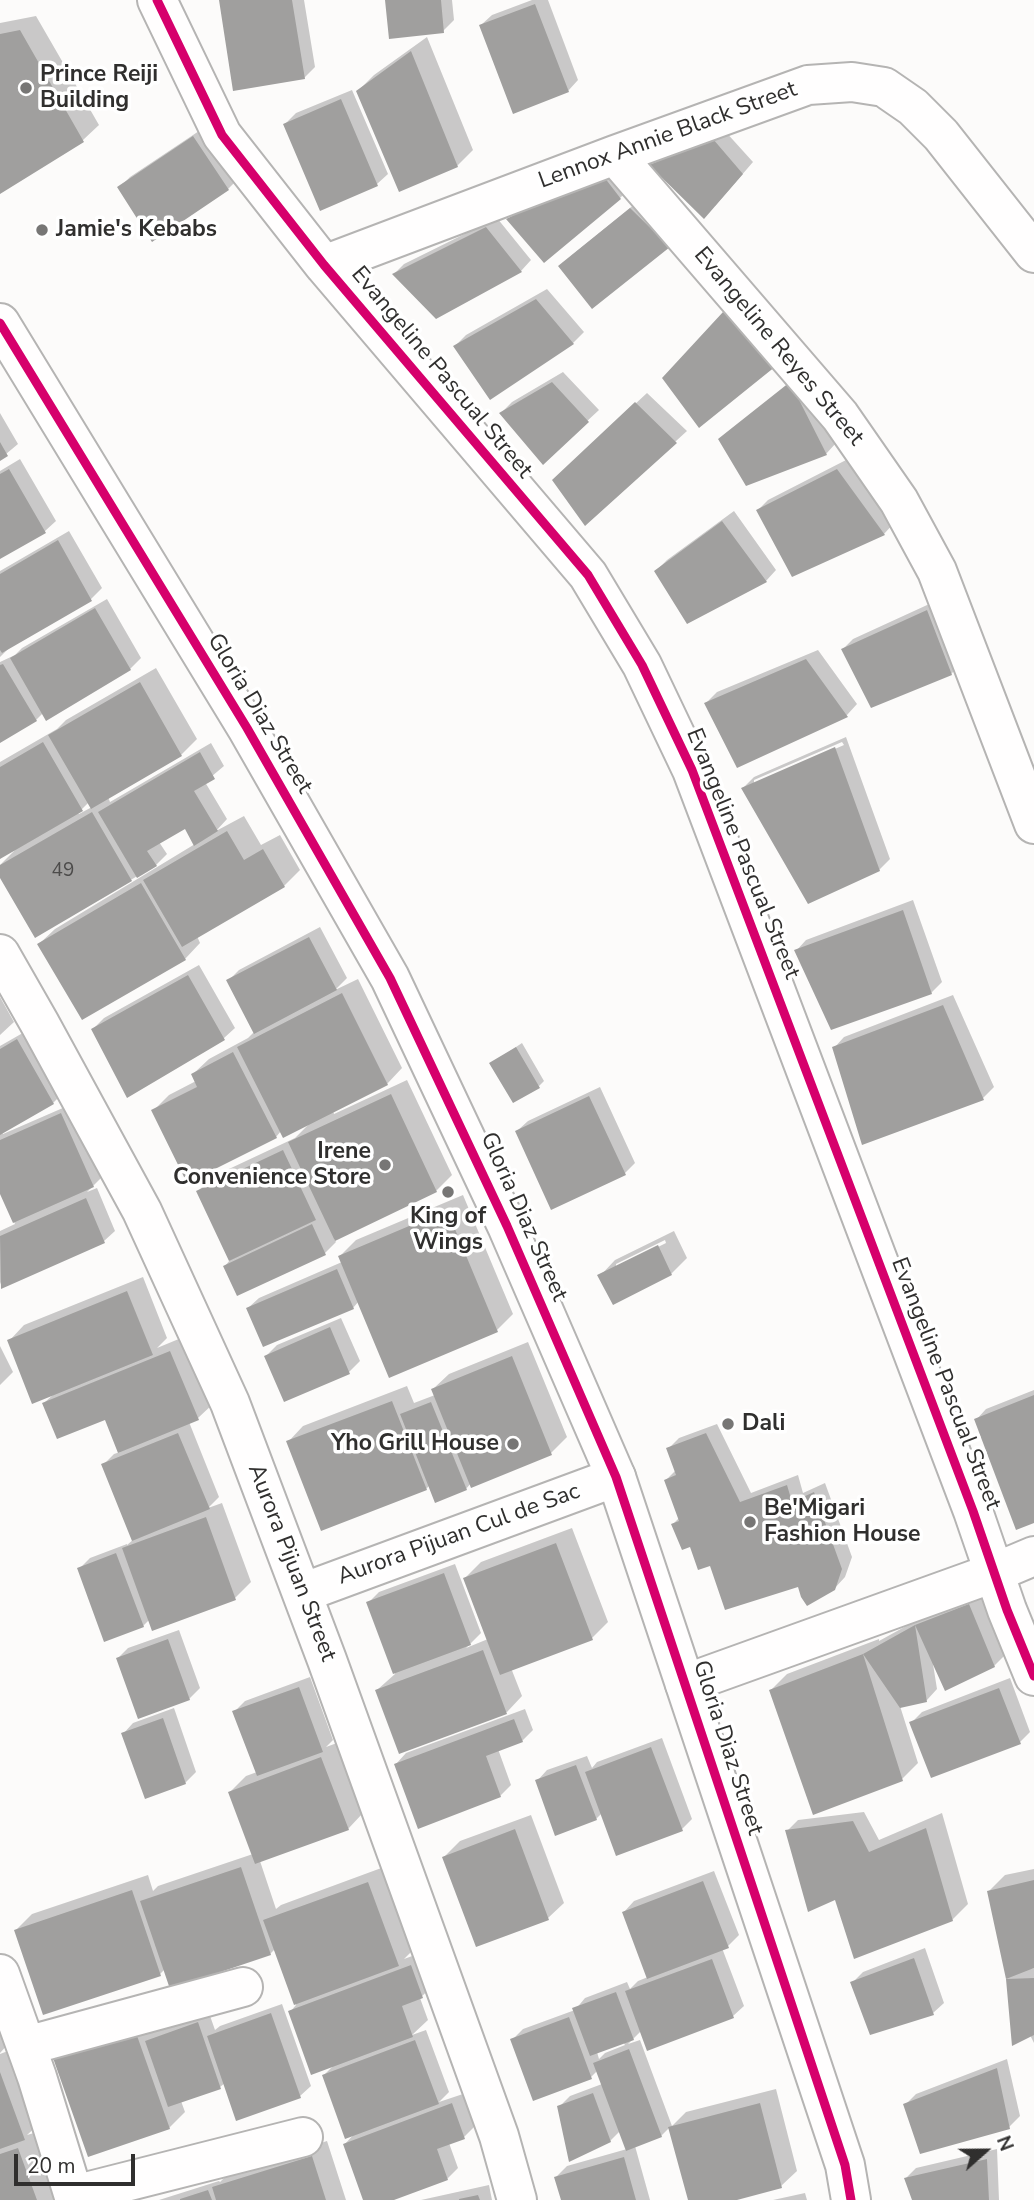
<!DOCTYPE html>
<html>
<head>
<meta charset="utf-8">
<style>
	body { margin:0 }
	#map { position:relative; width:1034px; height:2200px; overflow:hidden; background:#fcfbfa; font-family:"Nunito Sans",sans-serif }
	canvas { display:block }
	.north { position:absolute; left:950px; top:2116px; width:70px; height:70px; -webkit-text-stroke:5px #fff; paint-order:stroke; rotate:69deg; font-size:19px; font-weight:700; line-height:28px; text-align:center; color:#302f2e }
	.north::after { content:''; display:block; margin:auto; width:24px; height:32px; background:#302f2e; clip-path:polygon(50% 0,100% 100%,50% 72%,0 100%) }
	.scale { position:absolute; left:14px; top:2154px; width:121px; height:32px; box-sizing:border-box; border:4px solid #302f2e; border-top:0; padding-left:9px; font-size:21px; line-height:24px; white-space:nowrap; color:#302f2e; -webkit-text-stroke:5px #fff; paint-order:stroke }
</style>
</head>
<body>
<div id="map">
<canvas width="1034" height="2200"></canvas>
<div class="north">N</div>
<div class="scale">20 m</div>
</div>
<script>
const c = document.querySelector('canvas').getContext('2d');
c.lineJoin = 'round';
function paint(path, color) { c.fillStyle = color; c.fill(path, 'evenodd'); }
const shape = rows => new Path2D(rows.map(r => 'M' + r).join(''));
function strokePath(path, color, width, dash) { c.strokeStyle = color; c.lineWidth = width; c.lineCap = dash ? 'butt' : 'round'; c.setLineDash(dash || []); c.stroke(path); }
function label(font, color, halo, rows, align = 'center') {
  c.font = font + ' "Nunito Sans",sans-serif'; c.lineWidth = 7; c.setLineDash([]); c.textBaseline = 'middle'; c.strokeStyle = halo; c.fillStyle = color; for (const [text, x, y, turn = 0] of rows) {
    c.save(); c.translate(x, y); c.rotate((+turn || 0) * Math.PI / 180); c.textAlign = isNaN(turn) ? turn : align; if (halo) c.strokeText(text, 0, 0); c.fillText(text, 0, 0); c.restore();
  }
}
paint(shape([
	[220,0,304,0,315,67,304,78],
	[387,0,452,0,454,20,443,31],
	[532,0,548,0,578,80,568,91,481,25,492,15],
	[36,16,99,125,83,140,0,192,0,23],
	[427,37,473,150,457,166,358,91,374,75],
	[352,90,388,174,377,184,285,124,296,113],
	[205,127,239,178,228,189,119,188,130,177],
	[724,130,753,162,715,206,651,165,662,154],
	[612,164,631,187,620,198,509,219,519,208],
	[641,199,669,246,571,256],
	[497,218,531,260,521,271,394,274,404,264],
	[547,289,584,332,573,343,491,398,455,346,466,335],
	[563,372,599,410,543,462,501,413,512,402],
	[801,373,836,443,826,454,747,484],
	[647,393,687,431,586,523,565,469],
	[0,413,18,444,0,459],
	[20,459,56,521,45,531,0,557,0,471],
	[848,459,894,523,884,534,758,510,768,500],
	[734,511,776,570,766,581,656,571,667,560],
	[69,531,102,588,91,599,11,646,0,657,0,571],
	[107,599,141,658,130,669,43,713,36,720,0,741,0,662,15,655,22,648],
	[938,600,962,663,951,674,843,649,853,639],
	[818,650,857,704,847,715,738,766,706,703,717,692],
	[156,668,197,739,181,755,108,797,110,802,211,743,224,766,205,782,227,819,216,831,244,816,261,845,280,835,300,870,284,886,197,936,200,943,185,959,39,944,55,929,195,844,185,827,159,842,167,854,156,865,36,936,0,874,0,865,15,850,0,857,0,762,57,729,66,720],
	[89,802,92,807,79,814,78,813],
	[846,737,890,859,879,870,743,788,754,777],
	[842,742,844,745,754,784,754,780],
	[913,900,942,982,931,993,796,951,806,940],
	[320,927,347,978,335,990,358,979,402,1068,387,1084,333,1111,334,1114,407,1080,452,1175,436,1191,334,1239,336,1242,325,1253,238,1294,225,1266,230,1260,198,1191,214,1176,295,1138,309,1124,281,1131,276,1137,153,1111,169,1095,196,1081,193,1074,209,1059,248,1038,255,1031,228,981,239,970],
	[199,965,235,1028,224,1038,93,1029,104,1018],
	[953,995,994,1087,983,1098,834,1048,844,1037],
	[0,997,14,1022,0,1035],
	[28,1030,64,1092,53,1103,2,1132,3,1134,72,1104,104,1175,87,1192,97,1188,115,1231,104,1241,2,1287,0,1282,0,1231,15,1224,0,1190,0,1046],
	[522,1043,544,1081,539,1086,492,1063],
	[600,1087,635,1163,625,1173,517,1131,528,1121],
	[463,1195,513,1314,497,1330,390,1375,359,1301,353,1308,248,1308,259,1298,342,1262,340,1256,356,1240],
	[674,1231,687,1258,671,1274,600,1276,615,1260],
	[665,1240,666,1243,616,1268,616,1264],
	[143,1277,167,1338,157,1348,186,1336,214,1403,198,1418,189,1422,219,1497,208,1508,222,1503,251,1582,235,1598,153,1629,150,1619,143,1626,79,1569,90,1558,127,1544,127,1545,134,1539,103,1465,114,1454,120,1452,106,1418,44,1403,55,1393,9,1341,24,1325],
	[341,1318,360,1361,349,1372,285,1400,266,1356,277,1345],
	[528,1342,567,1437,551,1453,471,1483,466,1489,430,1485,426,1489,288,1442,303,1426,407,1386,414,1403,435,1395,433,1389,449,1374],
	[0,1346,13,1372,0,1385],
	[1034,1390,1034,1521,976,1420,986,1409],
	[717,1424,751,1493,798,1475,803,1493,825,1483,852,1557,845,1577,834,1589,799,1585,711,1564,673,1524,680,1517,666,1480,676,1470,668,1449,679,1438],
	[572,1528,608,1622,592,1638,511,1668,522,1696,507,1712,400,1752,377,1690,395,1674,368,1603,379,1592,455,1564,481,1633,466,1648,488,1639,465,1578,481,1562],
	[980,1594,1005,1655,994,1666,933,1664,937,1689,927,1700,900,1706,918,1763,902,1779,771,1690,787,1674,879,1639,879,1641,928,1614],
	[179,1630,200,1688,189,1699,118,1658,128,1648],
	[310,1677,333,1740,326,1747,337,1743,363,1813,348,1829,260,1861,276,1909,281,1905,384,1867,414,1949,404,1959,426,1951,438,1981,420,1998,428,2020,412,2035,426,2030,449,2092,439,2102,463,2094,475,2126,464,2137,449,2143,458,2168,447,2179,389,2200,365,2200,345,2144,355,2133,324,2075,334,2065,290,2012,296,2005,275,1949,270,1954,165,1969,160,1974,16,1930,32,1914,148,1875,153,1891,158,1886,253,1854,230,1792,246,1776,257,1772,234,1712,245,1701],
	[1010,1678,1030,1732,1020,1742,911,1723,922,1712],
	[174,1708,196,1772,185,1783,123,1734,133,1723],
	[525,1709,533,1730,522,1741,498,1749,511,1785,500,1796,396,1764,406,1753],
	[662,1738,692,1819,682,1829,602,1813,596,1819,537,1781,547,1770,587,1756,592,1768,597,1762],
	[864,1812,879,1840,942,1813,968,1904,952,1920,836,1898,787,1831,798,1820],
	[531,1815,564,1903,548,1918,444,1857,460,1841],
	[1034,1869,1034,1966,1029,1969,1034,1968,1034,2043,1030,2035,1013,2043,1007,1979,989,1891,1005,1875],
	[714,1871,739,1935,728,1946,722,1948,744,2006,733,2016,641,2031,628,2044,640,2040,672,2126,686,2112,776,2089,797,2171,781,2186,731,2200,690,2200,670,2127,661,2136,635,2146,650,2200,563,2200,556,2177,567,2166,627,2149,620,2131,610,2141,559,2107,570,2096,602,2084,597,2071,591,2077,512,2040,523,2029,575,2010,585,1998,627,1982,630,1989,638,1981,648,1977,624,1912,634,1901],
	[623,2042,625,2045,605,2053,599,2059,597,2052],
	[925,1948,944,2003,933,2013,852,1983,863,1972],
	[282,2004,311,2086,300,2096,225,2083,220,2087,181,2101,185,2112,169,2128,55,2059,151,2015,156,2031,209,2013,215,2030,220,2026],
	[0,2014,10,2042,0,2053],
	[13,2049,40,2123,27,2135,34,2133,57,2200,0,2200,0,2054],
	[1007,2059,1020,2116,1009,2127,905,2105,916,2094],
	[327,2141,346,2200,159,2200,219,2181,220,2182,230,2172],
	[997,2149,999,2200,914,2200,906,2178,916,2168],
	[489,2185,492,2200,421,2200],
	[805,2193,807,2200,773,2200]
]), '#0003');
paint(shape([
	[219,0,292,0,305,79,233,91],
	[385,0,441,0,444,33,389,39],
	[535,4,569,92,513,114,479,25],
	[20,30,84,142,0,194,0,34],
	[411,51,458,167,399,192,356,91],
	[341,99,378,186,320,211,283,124],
	[193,136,229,190,152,242,117,187],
	[713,139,743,174,704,219,649,165],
	[601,173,621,199,544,263,506,219],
	[630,208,670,247,592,309,558,266],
	[486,227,522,272,436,319,392,274],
	[536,299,574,344,490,400,453,346],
	[723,312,776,366,699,428,662,378],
	[552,382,589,422,543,465,499,413],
	[790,382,827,455,746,486,718,439],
	[635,402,677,443,585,526,552,480],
	[0,442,8,456,0,461],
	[9,469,46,533,0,559,0,474],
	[837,469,885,535,792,577,756,510],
	[722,521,767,582,687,624,654,571],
	[58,540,92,601,2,653,0,650,0,574],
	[95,608,131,670,46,721,10,658],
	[927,610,952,675,871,708,841,649],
	[806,659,848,717,737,768,704,703],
	[3,664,37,721,0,743,0,665],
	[140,682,182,756,91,809,48,735],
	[43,742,83,811,0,859,0,767],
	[835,747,880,871,808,904,741,788],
	[200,752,215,779,194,791,218,831,194,846,185,829,147,851,157,866,137,878,98,812],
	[92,812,132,881,35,938,0,878,0,865],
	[227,831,244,860,263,849,285,887,182,947,143,880],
	[141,883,186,960,82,1020,37,944],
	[903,910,932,994,831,1030,794,950],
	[309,937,337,990,254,1034,226,980],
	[188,975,225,1040,127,1098,91,1029],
	[342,993,388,1085,283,1138,237,1047],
	[943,1005,984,1100,862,1145,832,1047],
	[17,1039,54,1104,0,1135,0,1049],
	[516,1047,540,1088,513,1103,489,1063],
	[233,1052,277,1138,187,1183,151,1110,197,1087,191,1074],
	[391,1094,437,1192,335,1241,288,1142],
	[589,1096,626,1175,551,1210,515,1131],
	[61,1113,94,1187,13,1223,0,1194,0,1140],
	[283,1150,316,1220,229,1261,196,1191],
	[86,1198,105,1243,1,1289,0,1236],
	[447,1210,498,1332,389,1378,338,1256],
	[312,1224,326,1255,237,1296,223,1266],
	[658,1245,672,1275,613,1305,597,1275],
	[337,1269,354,1309,263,1347,246,1308],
	[127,1291,153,1355,32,1404,7,1340],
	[330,1327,350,1374,284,1402,264,1356],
	[170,1351,199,1420,118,1453,105,1420,57,1439,42,1403],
	[512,1356,552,1455,471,1488,431,1389],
	[1034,1395,1034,1523,1016,1530,974,1419],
	[392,1401,427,1490,321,1531,286,1441],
	[431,1402,467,1490,435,1503,400,1414],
	[178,1433,210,1509,132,1541,101,1464],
	[706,1433,740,1502,787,1485,792,1502,814,1492,842,1569,835,1590,807,1606,801,1597,798,1587,725,1610,710,1566,698,1570,690,1547,682,1550,671,1524,679,1521,664,1480,676,1475,666,1448],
	[206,1517,236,1600,152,1631,122,1548],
	[556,1543,593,1640,500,1675,463,1578],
	[116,1553,144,1627,104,1642,77,1568],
	[444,1573,471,1645,393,1674,366,1602],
	[969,1604,995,1667,945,1691,915,1625],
	[915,1625,927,1702,900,1708,863,1654,903,1781,813,1815,769,1690,863,1654],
	[168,1639,190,1700,138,1719,116,1658],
	[483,1650,507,1714,399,1754,375,1690],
	[299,1687,323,1752,257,1776,232,1711],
	[999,1688,1021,1744,931,1778,909,1722],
	[163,1718,186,1784,145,1799,121,1733],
	[514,1719,523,1742,486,1756,501,1797,418,1829,394,1764],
	[651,1747,683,1831,616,1856,585,1772],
	[321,1757,349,1830,255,1864,228,1792],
	[576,1765,597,1820,555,1836,535,1780],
	[853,1821,869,1852,926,1828,953,1921,854,1959,835,1900,808,1912,785,1830],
	[515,1829,549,1920,476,1947,442,1857],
	[241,1867,271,1955,170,1989,140,1901],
	[1034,1880,1034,1968,1006,1979,987,1891],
	[703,1881,729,1948,647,1979,622,1912],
	[368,1882,399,1966,294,2005,263,1920],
	[132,1890,161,1976,43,2015,14,1930],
	[914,1958,934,2015,870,2035,850,1982],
	[712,1959,734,2018,647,2051,625,1991],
	[411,1965,423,1998,402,2006,413,2037,311,2075,288,2011],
	[1034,1978,1034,2035,1012,2046,1006,1979],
	[616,1992,634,2040,590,2056,572,2008],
	[271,2013,301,2098,236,2121,207,2036],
	[569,2017,592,2079,533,2101,510,2039],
	[198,2022,221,2089,168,2107,145,2041],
	[135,2030,170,2129,88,2157,53,2058],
	[415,2040,439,2104,345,2139,322,2075],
	[629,2049,662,2137,626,2151,593,2063],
	[997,2068,1010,2129,920,2154,903,2104],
	[0,2072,25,2140,0,2149],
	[593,2093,611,2142,569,2162,557,2106],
	[452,2103,465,2139,437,2149,448,2180,394,2200,363,2200,343,2144],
	[760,2103,782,2188,737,2200,688,2200,668,2127],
	[18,2148,37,2200,0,2200,0,2154],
	[312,2156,326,2200,216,2200,212,2187],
	[624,2157,636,2200,561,2200,554,2177],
	[987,2159,989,2200,912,2200,904,2178],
	[208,2190,212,2200,180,2200,180,2199],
	[478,2195,480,2200,459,2200,459,2199]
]), '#a09f9e');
const minor = shape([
	[157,0,222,135,324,265,588,575,642,665,692,770,973,1511,1007,1610,1034,1676],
	[615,155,840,416,899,501,937,571,1034,824],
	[324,265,615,155,808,85,852,82,884,87,913,107,941,135,1034,253],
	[0,954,40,1024,142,1211,230,1403,327,1660,499,2136,517,2200],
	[302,1593,616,1477],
	[685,1684,996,1572,1034,1556],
	[0,1974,37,2077,75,2200],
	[26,2046,243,1987],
	[74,2195,303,2137]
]);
const tertiary = shape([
	[0,323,247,728,390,978,507,1226,616,1477,845,2165,851,2200]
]);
strokePath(minor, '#b5b4b3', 42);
strokePath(tertiary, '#b5b4b3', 42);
strokePath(minor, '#fffefe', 38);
strokePath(tertiary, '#fffefe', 38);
strokePath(shape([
	[157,0,222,135,324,265,588,575,642,665,692,770,973,1511,1007,1610,1034,1676],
	[0,323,247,728,390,978,507,1226,616,1477,845,2165,851,2200]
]), '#d6006c', 9);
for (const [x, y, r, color] of [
	[26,88,7,"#777675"],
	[42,230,7,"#777675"],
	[385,1165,7,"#777675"],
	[448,1192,7,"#777675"],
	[728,1424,7,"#777675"],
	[513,1444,7,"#777675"],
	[750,1522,7,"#777675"]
]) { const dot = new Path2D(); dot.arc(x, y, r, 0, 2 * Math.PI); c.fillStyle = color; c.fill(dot); strokePath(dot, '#fff', 2.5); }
label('19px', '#4c4b4a', null, [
	["49",63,871]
]);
label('bold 23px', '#302f2e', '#fff', [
	["Prince Reiji",40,75],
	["Building",40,101],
	["Jamie's Kebabs",56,230],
	["Irene",371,1152,"right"],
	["Convenience Store",371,1178,"right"],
	["King of",448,1217,"center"],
	["Wings",448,1243,"center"],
	["Dali",742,1424],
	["Yho Grill House",499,1444,"right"],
	["Be'Migari",764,1509],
	["Fashion House",764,1535]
], 'left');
label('23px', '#302f2e', '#fff', [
	["Lennox Annie Black Street",668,136,-20],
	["Evangeline Reyes Street",778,347,50],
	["Evangeline Pascual Street",441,373,50],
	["Gloria Diaz Street",259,714,59],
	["Evangeline Pascual Street",742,854,68],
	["Gloria Diaz Street",523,1217,66],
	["Evangeline Pascual Street",945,1384,69],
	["Aurora Pijuan Cul de Sac",459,1535,-20],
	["Aurora Pijuan Street",291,1563,69],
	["Gloria Diaz Street",727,1748,72]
]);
</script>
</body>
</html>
